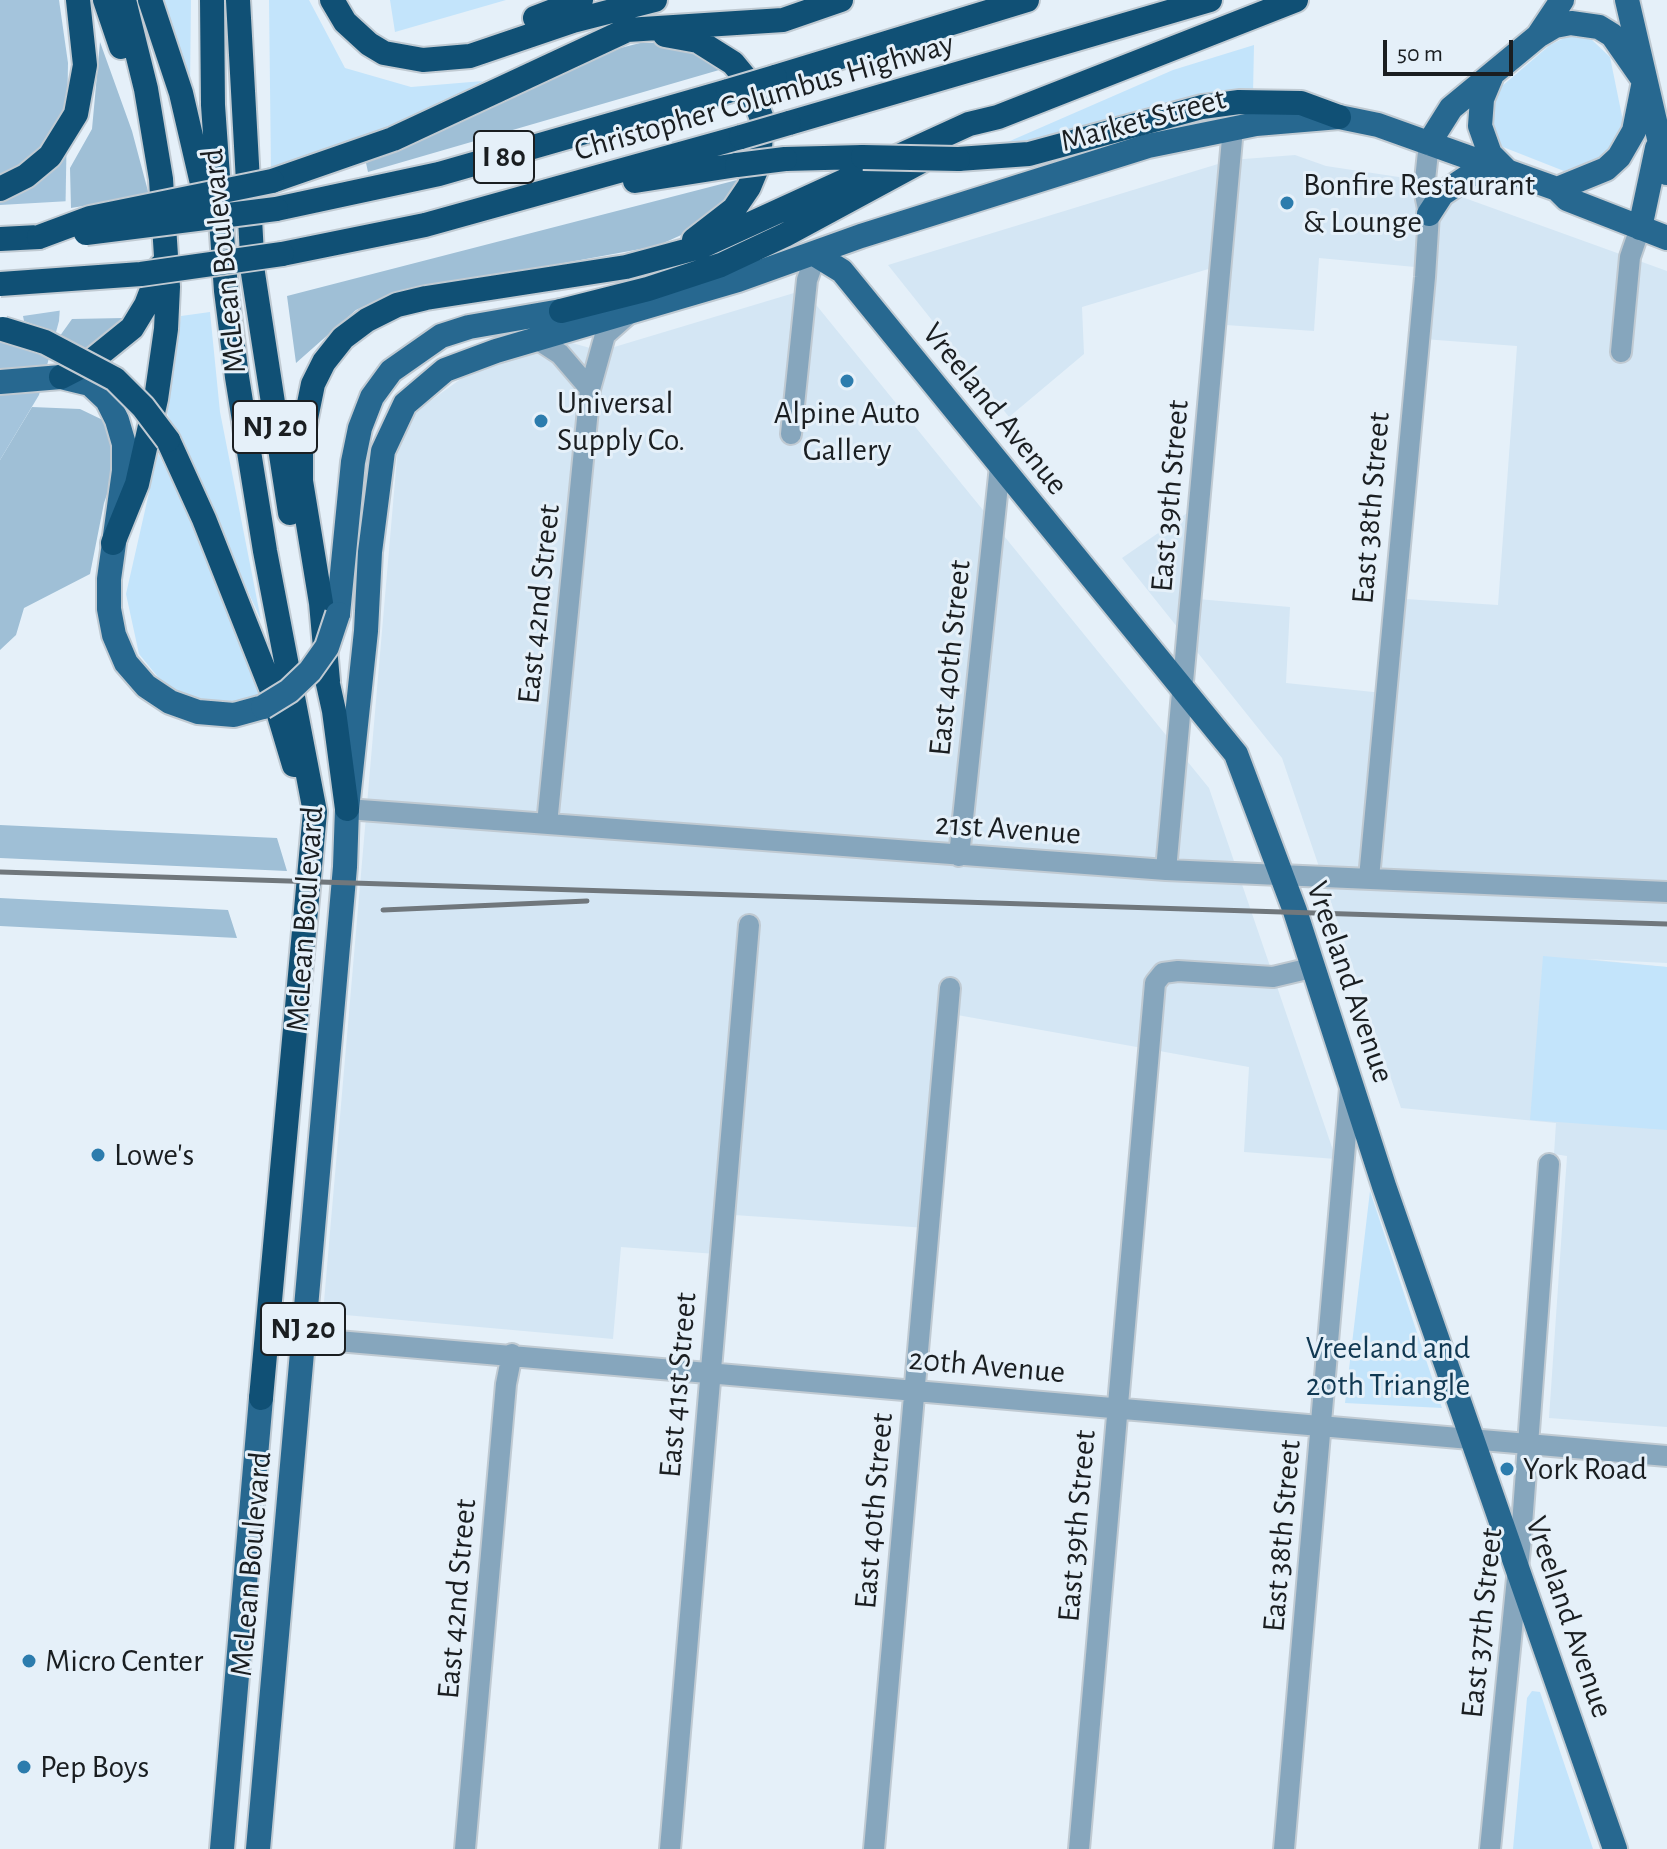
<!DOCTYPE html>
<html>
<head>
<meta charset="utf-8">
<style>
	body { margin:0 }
	#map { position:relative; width:1667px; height:1849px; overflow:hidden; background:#e5f0f9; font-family:"Alegreya Sans",sans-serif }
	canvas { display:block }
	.scale { position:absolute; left:1383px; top:40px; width:130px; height:36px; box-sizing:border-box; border:4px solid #1a1e21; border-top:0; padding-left:10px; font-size:24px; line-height:28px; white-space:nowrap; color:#1a1e21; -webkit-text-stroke:6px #e5f0f9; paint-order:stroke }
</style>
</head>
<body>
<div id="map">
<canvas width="1667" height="1849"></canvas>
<div class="scale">50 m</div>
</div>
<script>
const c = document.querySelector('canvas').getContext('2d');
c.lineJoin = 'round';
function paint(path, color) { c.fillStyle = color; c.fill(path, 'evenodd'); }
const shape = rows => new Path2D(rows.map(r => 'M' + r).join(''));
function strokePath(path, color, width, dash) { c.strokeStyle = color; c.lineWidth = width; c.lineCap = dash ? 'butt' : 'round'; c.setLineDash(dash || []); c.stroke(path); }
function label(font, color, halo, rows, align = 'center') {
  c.font = font + ' "Alegreya Sans",sans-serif'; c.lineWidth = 6; c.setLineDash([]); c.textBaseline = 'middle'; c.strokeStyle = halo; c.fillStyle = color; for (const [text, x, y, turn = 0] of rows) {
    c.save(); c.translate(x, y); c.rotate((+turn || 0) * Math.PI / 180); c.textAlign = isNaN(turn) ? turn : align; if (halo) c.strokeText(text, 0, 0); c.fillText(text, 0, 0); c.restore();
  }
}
paint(shape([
	[1295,155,1326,166,1412,179,1667,271,1667,963,1586,959,1667,967,1667,1427,1549,1418,1567,1156,1554,1154,1556,1123,1401,1108,1282,758,1122,558,1193,509,1186,598,1290,607,1286,683,1383,693,1390,598,1498,605,1517,346,1410,338,1415,267,1319,258,1314,331,1211,324,1215,267,1082,307,1084,354,1009,417,888,265,1231,160],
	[804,290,1209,788,1336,1159,1244,1152,1249,1067,946,1013,927,1228,719,1214,716,1254,621,1247,613,1339,323,1313,400,423,495,354,566,333,572,343,601,351]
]), '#d4e6f4');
paint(shape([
	[158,0,191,0,190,91],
	[269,0,309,0,345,68,411,87,483,81,366,142,271,172],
	[390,0,506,0,395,32],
	[1568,36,1591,39,1610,57,1623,121,1621,132,1606,157,1564,171,1503,147,1493,139,1488,126,1495,92,1550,45],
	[1254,45,1253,94,1202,98,987,151,1173,70],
	[210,312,220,412,261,620,166,411,181,316],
	[158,453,223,585,267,696,230,705,171,693,139,654,126,594],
	[1543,956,1667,967,1667,1130,1530,1120],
	[1370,1191,1442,1408,1345,1403],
	[1532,1691,1540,1692,1593,1849,1513,1849,1527,1698]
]), '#c3e4fb');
paint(shape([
	[100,42,132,131,149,195,71,208,70,168,92,129],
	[640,43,672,43,702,53,726,68,368,172,366,163,605,52],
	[737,180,712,221,657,246,389,295,356,310,296,363,287,296],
	[124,318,139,335,108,366,57,340,72,319],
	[32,407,80,409,107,422,116,468,104,503,90,574,24,608,16,635,0,650,0,460],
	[0,825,277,838,287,871,0,858],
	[0,898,228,910,237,938,0,926]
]), '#9fbfd6');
paint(shape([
	[0,0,59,0,68,63,65,234,59,321,39,395,0,460]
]), '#a4c4dc');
paint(shape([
	[70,201,64,310,23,316,24,321,60,334,54,356,0,339,0,205]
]), '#e5f0f9');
const minor = shape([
	[537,339,560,354,590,389],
	[1621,352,1630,257,1640,228],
	[791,434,807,280,816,255],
	[347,809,1166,870,1667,892],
	[547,824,590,389,605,335,631,312],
	[959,856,1000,466],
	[1166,870,1233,128],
	[1369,878,1425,277,1429,214,1424,189,1429,143],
	[303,1338,1667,1456],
	[465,1849,506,1384,512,1354],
	[670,1849,749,925],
	[874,1849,950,988],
	[1079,1849,1155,983,1163,973,1178,971,1273,977,1311,968],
	[1284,1849,1350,1088],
	[1490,1849,1521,1538,1549,1164]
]);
const major = shape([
	[1627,0,1667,173],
	[1538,36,1555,26,1571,23,1599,27,1612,35,1644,81,1634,131,1619,157,1606,169,1557,189],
	[1492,75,1482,99,1480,126,1490,154,1506,170],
	[1429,143,1451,108,1538,36,1562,0],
	[1429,214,1442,194,1487,164],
	[1640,228,1657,148],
	[816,255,842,271,1236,754,1295,911,1384,1186,1615,1849],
	[0,382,61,377,90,384,107,400,117,420,124,444,124,471,109,579,109,609,114,635,126,663,146,686,170,702,198,712,234,715,263,707],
	[338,614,353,462,360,428,372,397,391,371,441,336,469,327,561,311,582,311],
	[222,1849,261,1398],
	[258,1849,345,867,347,809,366,631,370,552,383,451,405,404,445,370,496,351,738,280,861,236,1148,146,1256,124,1339,117,1378,125,1557,189,1567,199,1667,238]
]);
const highway = shape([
	[105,0,121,47],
	[150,0,181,93,207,205],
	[212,0,213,105,226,291,237,377,265,551,315,812,261,1398],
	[238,0,253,273,290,513],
	[332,0,345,22,369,44,384,53,423,60,470,56,573,21,655,0],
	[535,18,581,0],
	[665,35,698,41,733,63,747,80,762,119,759,163,749,187,734,209,694,240],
	[775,77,1027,0],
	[789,123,1210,0],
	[785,159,863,157],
	[958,159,1029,154,1202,107,1239,102,1301,103,1339,117],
	[272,181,393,139,627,30,783,20,841,0],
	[635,181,737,165],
	[0,189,26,176,50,156,76,114,85,65,78,0],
	[276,209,439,174,728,91],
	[0,239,39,237],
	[282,254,425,225,741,137],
	[561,311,648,289,721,265,785,235,920,162],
	[61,377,90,362,132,328,146,305,161,266],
	[168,440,204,519,271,688,294,765],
	[113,543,137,484,156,399,166,329,168,287,161,179,146,89,124,0],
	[324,666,334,711,347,809],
	[328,681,321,603,301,481,301,443,313,384,324,362,343,338,367,320,397,305,426,298,626,267,700,247,969,124,998,117,1296,0]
]);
strokePath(minor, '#c0cad2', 24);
strokePath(major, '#c0cad2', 28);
strokePath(highway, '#c0cad2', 28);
strokePath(minor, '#86a6bd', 20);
strokePath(major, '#276890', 24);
strokePath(highway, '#105075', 24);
strokePath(shape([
	[0,872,1667,924],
	[383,910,587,901]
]), '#70777c', 5);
const majorBridge = shape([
	[263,707,289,691,310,671,327,647,338,614]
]);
const highwayBridge = shape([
	[728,91,775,77],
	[741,137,789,123],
	[863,157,958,159],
	[737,165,785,159],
	[86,233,276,209],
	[39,237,90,218,272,181],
	[0,284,141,274,282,254],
	[3,329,45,342,115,379,143,407,168,440]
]);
strokePath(majorBridge, '#c0cad2', 28, []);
strokePath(highwayBridge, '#c0cad2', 28, []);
strokePath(majorBridge, '#276890', 24);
strokePath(highwayBridge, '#105075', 24);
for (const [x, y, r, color] of [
	[1287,203,8,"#2c7cad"],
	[847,381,8,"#2c7cad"],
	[541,421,8,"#2c7cad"],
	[98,1155,8,"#2c7cad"],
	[1507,1469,8,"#2c7cad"],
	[29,1661,8,"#2c7cad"],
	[24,1767,8,"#2c7cad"]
]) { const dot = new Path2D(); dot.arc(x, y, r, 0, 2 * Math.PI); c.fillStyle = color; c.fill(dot); strokePath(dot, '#e5f0f9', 3); }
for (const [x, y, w] of [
	[504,157,60],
	[275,427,84],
	[303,1329,84]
]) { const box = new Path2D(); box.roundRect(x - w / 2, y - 26, w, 52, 6); c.fillStyle = '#e5f0f9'; c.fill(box); strokePath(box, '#1a1e21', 2); }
label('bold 30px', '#1a1e21', null, [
	["I 80",504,157],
	["NJ 20",275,427],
	["NJ 20",303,1329]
]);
label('32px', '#1a1e21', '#e5f0f9', [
	["Christopher Columbus Highway",764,97,-16],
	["Market Street",1143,120,-15],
	["McLean Boulevard",224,261,-96],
	["Vreeland Avenue",995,409,51],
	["East 39th Street",1170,496,-85],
	["East 38th Street",1371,508,-85],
	["East 42nd Street",539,604,-84],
	["East 40th Street",950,658,-84],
	["21st Avenue",1008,829,4],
	["McLean Boulevard",305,919,-86],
	["Vreeland Avenue",1350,982,71],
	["20th Avenue",987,1366,5],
	["East 41st Street",678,1385,-85],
	["East 40th Street",874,1511,-85],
	["East 39th Street",1077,1526,-85],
	["East 38th Street",1282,1536,-85],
	["McLean Boulevard",251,1564,-85],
	["East 42nd Street",457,1599,-85],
	["Vreeland Avenue",1569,1617,71],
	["East 37th Street",1482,1623,-84]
]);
label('32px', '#1a1e21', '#e5f0f9', [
	["Bonfire Restaurant",1303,185],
	["& Lounge",1303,222],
	["Universal",557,403],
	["Supply Co.",557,440],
	["Alpine Auto",847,413,"center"],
	["Gallery",847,450,"center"],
	["Lowe's",114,1155],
	["York Road",1523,1469],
	["Micro Center",45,1661],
	["Pep Boys",40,1767]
], 'left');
label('32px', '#103852', '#e5f0f9', [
	["Vreeland and",1388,1348],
	["20th Triangle",1388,1385]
]);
</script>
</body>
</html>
